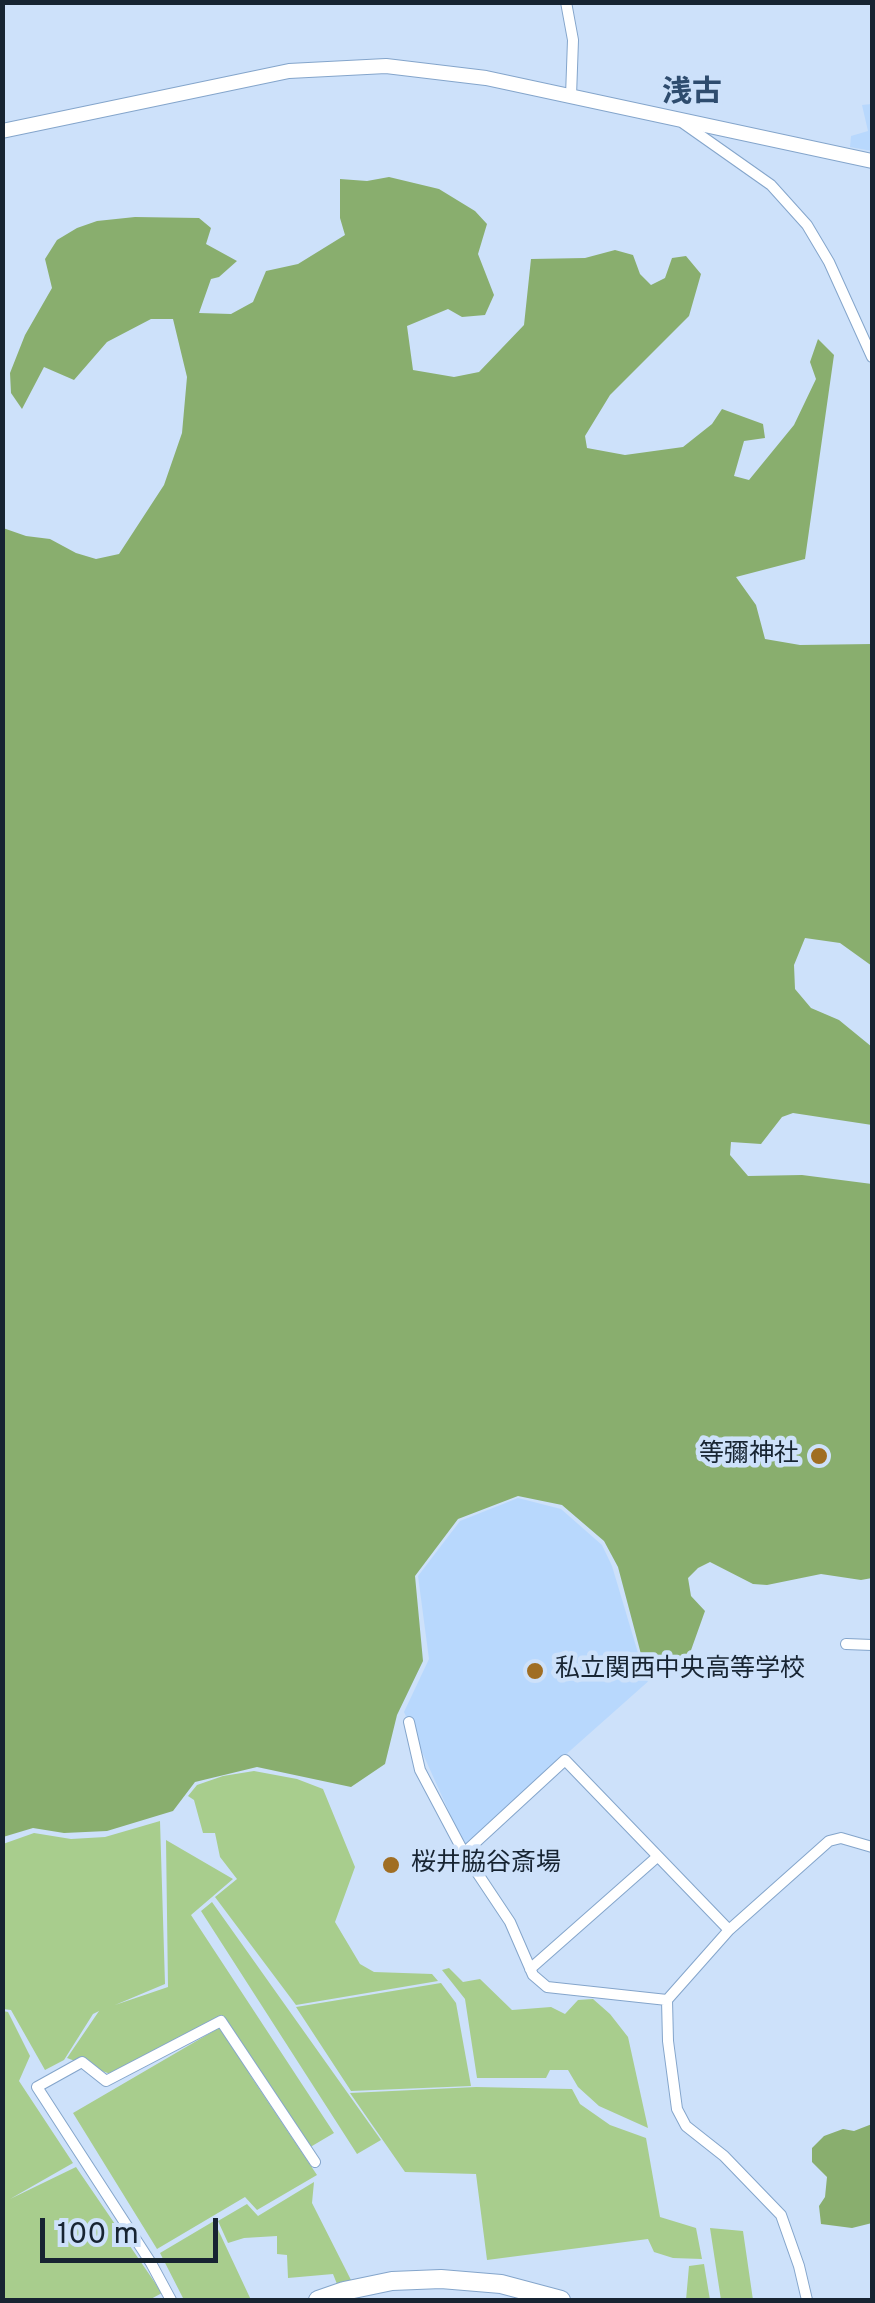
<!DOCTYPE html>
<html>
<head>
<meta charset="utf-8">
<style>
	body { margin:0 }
	#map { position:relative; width:875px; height:2303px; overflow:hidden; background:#cde1fa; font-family:Overpass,sans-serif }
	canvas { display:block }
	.frame { position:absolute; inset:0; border:5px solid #172432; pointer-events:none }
	.scale { position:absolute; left:40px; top:2218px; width:178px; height:45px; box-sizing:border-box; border:5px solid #172432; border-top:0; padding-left:12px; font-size:30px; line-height:35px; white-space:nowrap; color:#172432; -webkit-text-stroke:8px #cde1fa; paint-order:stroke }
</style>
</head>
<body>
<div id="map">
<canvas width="875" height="2303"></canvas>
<div class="frame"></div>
<div class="scale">100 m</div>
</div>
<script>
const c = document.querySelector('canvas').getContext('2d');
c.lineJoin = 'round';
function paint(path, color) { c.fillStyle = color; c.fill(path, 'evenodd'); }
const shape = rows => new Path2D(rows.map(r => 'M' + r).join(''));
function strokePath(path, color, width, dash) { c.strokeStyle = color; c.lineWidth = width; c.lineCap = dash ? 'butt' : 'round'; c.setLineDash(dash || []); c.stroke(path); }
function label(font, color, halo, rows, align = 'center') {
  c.font = font + ' Overpass,"Noto Sans JP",sans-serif'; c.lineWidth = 9; c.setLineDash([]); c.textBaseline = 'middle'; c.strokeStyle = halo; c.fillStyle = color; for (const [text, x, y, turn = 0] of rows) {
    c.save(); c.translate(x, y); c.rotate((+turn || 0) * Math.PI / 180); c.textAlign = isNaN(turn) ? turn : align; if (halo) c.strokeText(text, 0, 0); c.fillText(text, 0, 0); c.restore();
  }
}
paint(shape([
	[872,104,872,151,850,147,851,136,868,131,862,105],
	[518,1498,561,1509,602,1545,612,1566,641,1663,652,1678,464,1845,404,1712,429,1659,418,1576,460,1521]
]), '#b8d8fd');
paint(shape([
	[254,1771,297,1779,323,1789,355,1867,335,1922,360,1964,374,1972,432,1974,438,1981,296,2005,215,1897,237,1879,220,1857,215,1833,203,1833,194,1800,188,1796,197,1785,223,1776],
	[160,1821,165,1984,115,2005,168,1987,166,1840,233,1879,191,1915,334,2133,307,2149,248,2072,317,2175,257,2210,245,2197,157,2249,73,2113,217,2029,113,2075,67,2058,99,2011,93,2014,64,2060,45,2070,11,2010,3,2009,3,1844,34,1833,71,1839,105,1837],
	[212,1902,381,2140,357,2154,201,1911],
	[449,1968,463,1982,480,1979,512,2010,551,2007,565,2014,578,2000,593,1999,610,2014,628,2037,648,2128,599,2106,578,2087,568,2070,550,2070,546,2078,477,2078,465,1999,442,1970],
	[441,1983,456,2003,471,2086,351,2091,296,2007],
	[3,2011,8,2012,30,2056,19,2081,73,2163,10,2199,76,2167,162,2293,149,2300,3,2300],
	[476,2087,572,2089,580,2104,610,2125,646,2138,660,2217,696,2228,702,2259,673,2258,654,2252,648,2239,487,2260,476,2174,405,2172,350,2093],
	[314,2182,312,2203,351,2280,337,2284,333,2274,288,2278,287,2255,277,2254,277,2236,244,2238,228,2243,218,2221,247,2204,258,2216],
	[214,2221,251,2300,184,2300,160,2253],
	[710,2228,743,2231,753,2300,721,2300],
	[704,2264,710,2300,686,2300,689,2266]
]), '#a8cd8d');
paint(shape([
	[389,177,439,189,475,211,487,224,478,254,494,295,485,315,462,317,448,309,407,326,413,370,454,377,479,372,524,325,531,259,585,258,615,250,633,255,640,274,651,285,665,278,672,258,686,256,701,274,689,316,610,395,585,436,587,448,625,455,683,447,712,424,722,409,763,424,765,438,744,441,734,476,749,480,794,425,816,379,810,362,818,339,834,355,805,559,736,577,756,605,765,639,800,645,872,644,872,966,840,943,805,938,794,965,795,989,811,1008,839,1020,872,1047,872,1125,793,1113,782,1117,761,1144,731,1142,730,1155,748,1176,802,1175,872,1184,872,1578,861,1580,821,1574,767,1585,753,1584,710,1562,698,1568,688,1578,691,1596,705,1611,690,1653,678,1675,659,1673,642,1658,618,1567,604,1541,562,1505,518,1496,458,1519,415,1576,423,1661,397,1715,385,1764,351,1787,257,1767,195,1782,173,1811,107,1831,64,1833,33,1828,3,1837,3,528,26,536,50,539,76,553,96,559,119,554,164,485,182,433,187,377,173,319,151,319,107,342,74,380,44,367,22,409,11,393,10,373,25,335,52,288,45,259,57,240,77,228,97,221,135,217,199,218,211,228,206,244,237,261,219,277,211,279,199,313,231,314,253,302,266,271,298,264,345,235,340,218,340,179,367,181],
	[872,2124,872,2223,852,2228,821,2224,819,2206,825,2197,827,2177,812,2162,812,2148,824,2136,843,2129,854,2131]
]), '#89ae6e');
const street = shape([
	[566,2,573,40,571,96],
	[683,123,771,185,807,225,829,262,872,357],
	[846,1644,872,1645],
	[409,1722,420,1770,464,1853],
	[530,1969,657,1857],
	[667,2000,547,1987,533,1975,510,1922,464,1853,565,1760,729,1930],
	[171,2300,151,2263,37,2087,82,2062,106,2081,221,2021,315,2162],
	[807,2300,799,2266,781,2215,724,2156,686,2126,677,2109,668,2041,667,2000,729,1930,829,1841,841,1838,872,1847]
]);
const secondary = shape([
	[2,131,289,71,386,66,486,78,872,161]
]);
const highway = shape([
	[318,2300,344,2291,392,2281,441,2279,501,2284,561,2300]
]);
strokePath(street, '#84a5cb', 12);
strokePath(secondary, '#84a5cb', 16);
strokePath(highway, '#84a5cb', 20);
strokePath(street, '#fff', 10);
strokePath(secondary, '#fff', 14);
strokePath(highway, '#fff', 18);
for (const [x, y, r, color] of [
	[819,1456,10,"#a06e23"],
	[535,1671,10,"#a06e23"],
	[391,1865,10,"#a06e23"]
]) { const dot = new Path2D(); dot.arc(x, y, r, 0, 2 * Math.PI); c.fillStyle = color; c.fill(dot); strokePath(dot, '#cde1fa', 4); }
label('25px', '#172432', '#cde1fa', [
	["等彌神社",799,1456,"right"],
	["私立関西中央高等学校",555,1671],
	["桜井脇谷斎場",411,1865]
], 'left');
label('bold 30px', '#2e4c6e', '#cde1fa', [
	["浅古",692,95]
]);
</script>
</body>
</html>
